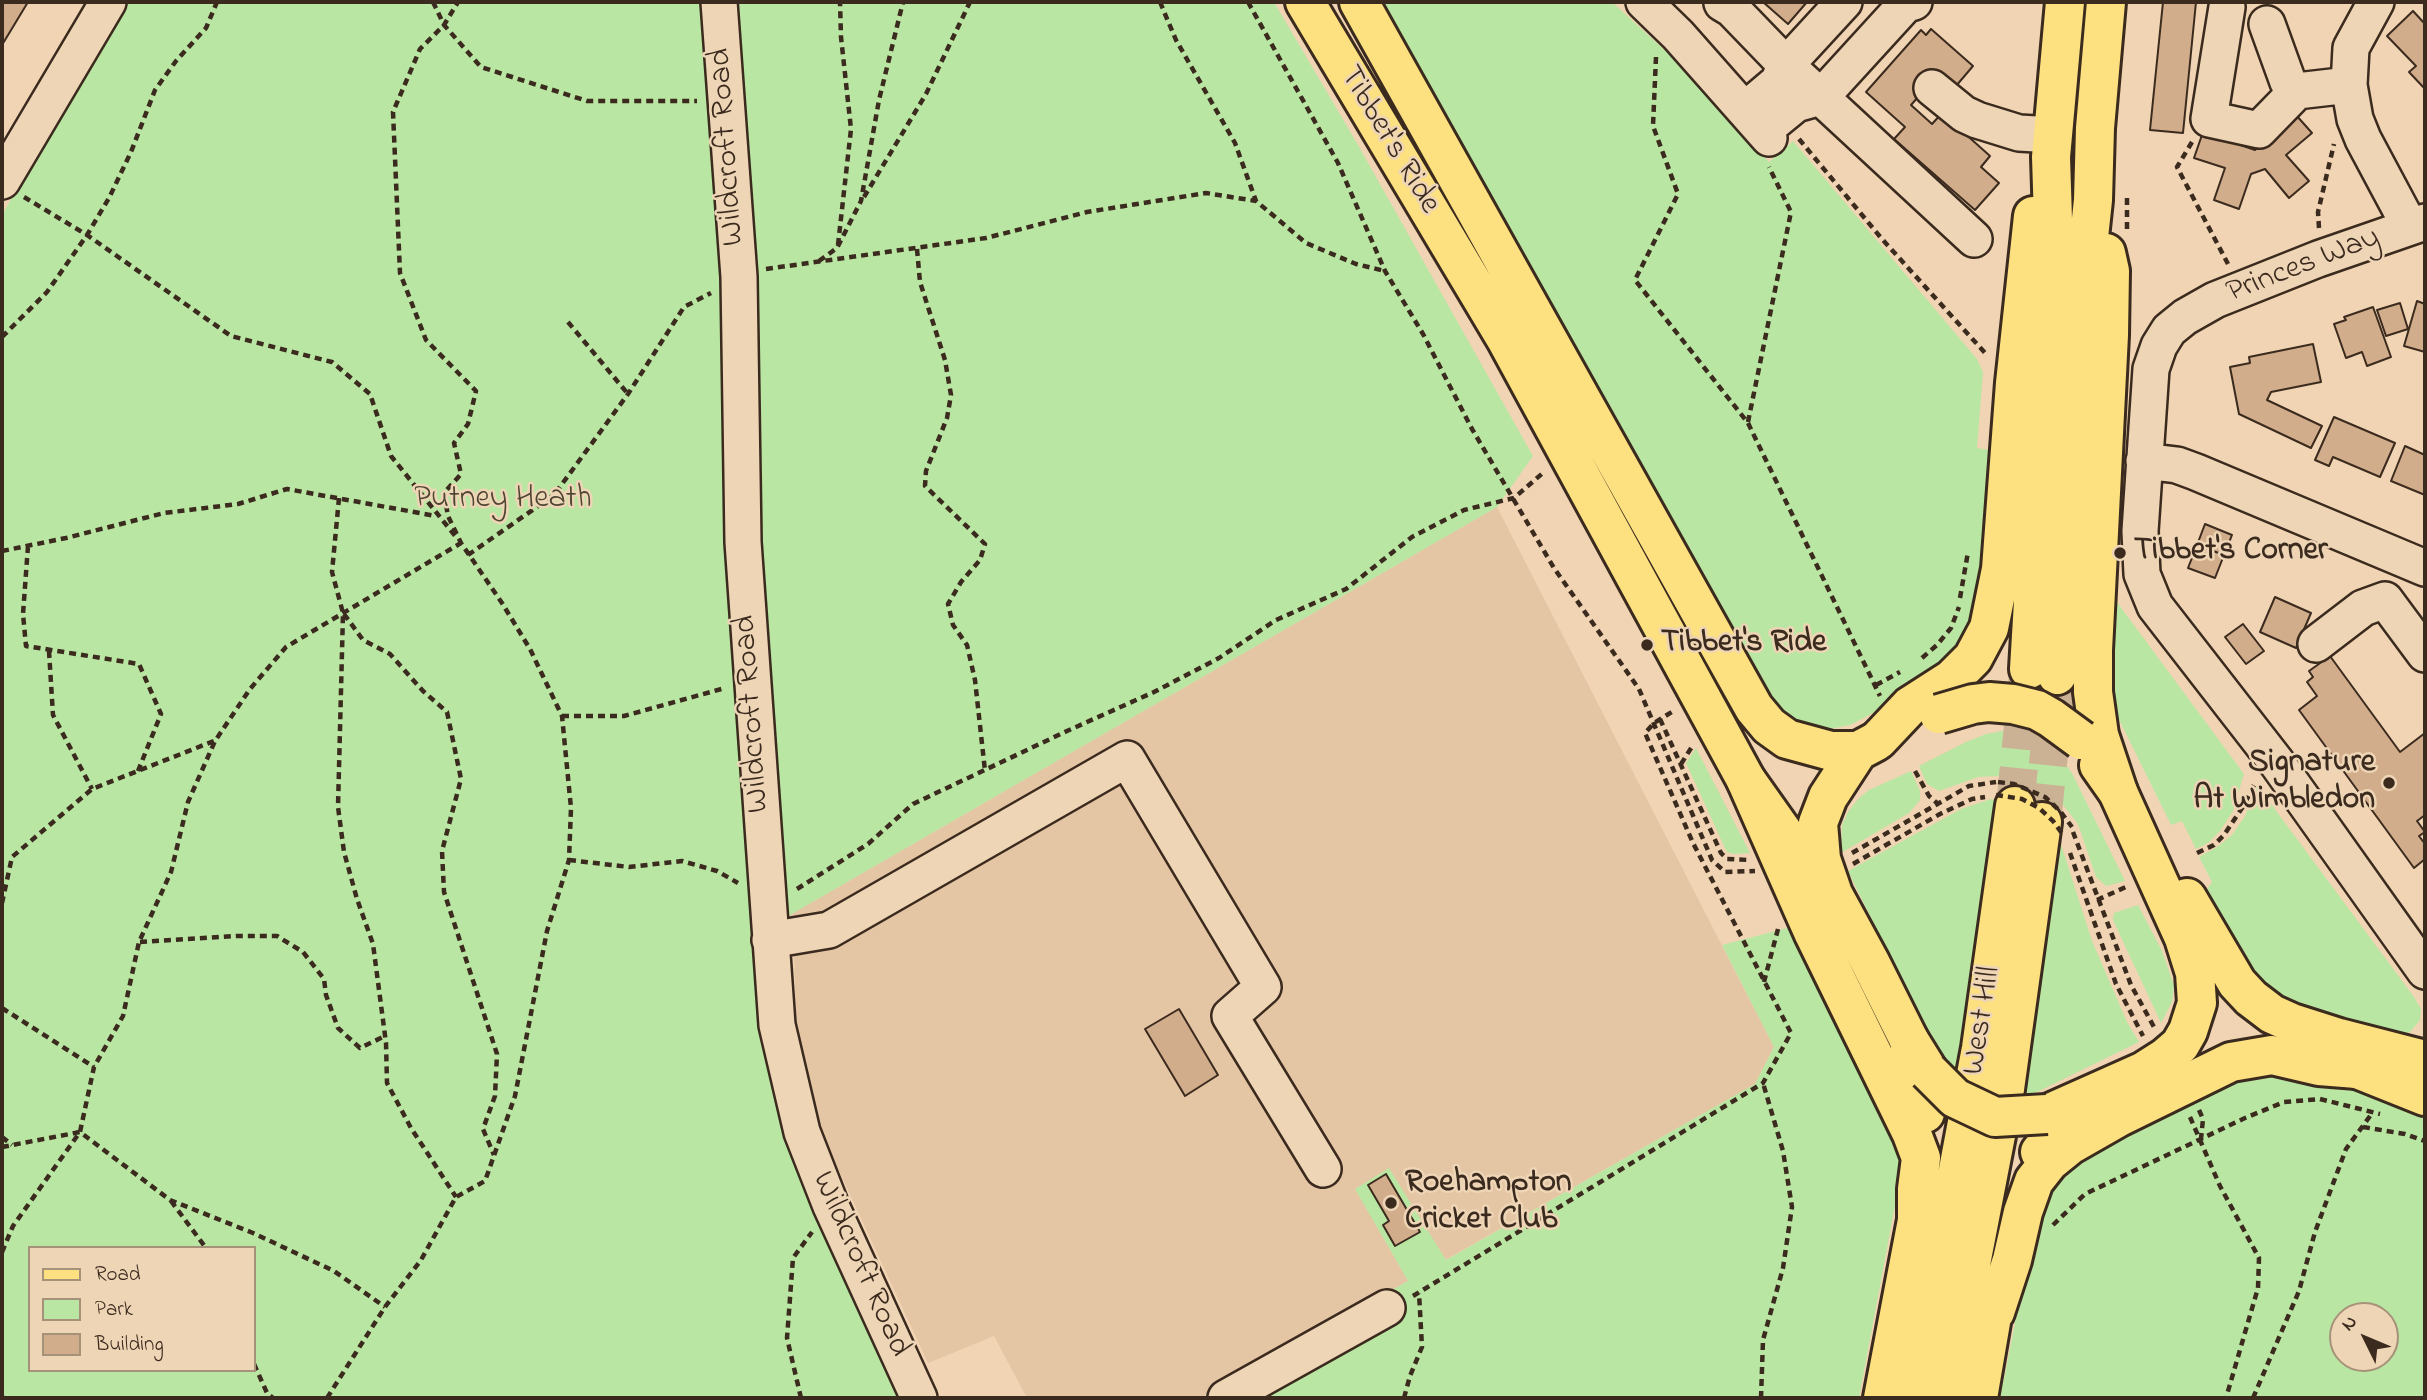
<!DOCTYPE html>
<html>
<head>
<meta charset="utf-8">
<style>
	body { margin:0 }
	#map { position:relative; width:2427px; height:1400px; overflow:hidden; background:#f0d4b3; font-family:"Indie Flower",sans-serif }
	canvas { display:block }
	.frame { position:absolute; inset:0; border:4px solid #3b2a1e; pointer-events:none }
	.legend { position:absolute; left:28px; top:1246px; width:228px; height:126px; box-sizing:border-box; background:#eed5b6; border:2px solid #a69179; margin:0; padding:9px 12px; list-style:none; font-size:21px; color:#3b2a1e }
	.legend li { display:flex; align-items:center; gap:14px; height:35px }
	.legend b { width:35px; border:2px solid #a69179 }
	.north { position:absolute; left:2329px; top:1302px; width:70px; height:70px; box-sizing:border-box; background:#eed5b6; border:2px solid #a69179; border-radius:50%; rotate:313deg; font-size:19px; font-weight:700; line-height:28px; text-align:center; color:#3b2a1e }
	.north::after { content:''; display:block; margin:auto; width:24px; height:32px; background:#3b2a1e; clip-path:polygon(50% 0,100% 100%,50% 72%,0 100%) }
</style>
</head>
<body>
<div id="map">
<canvas width="2427" height="1400"></canvas>
<div class="frame"></div>
<ul class="legend">
<li><b style="height:9px;background:#fde080"></b>Road</li>
<li><b style="height:19px;background:#bae6a3"></b>Park</li>
<li><b style="height:19px;background:#d1ad8b"></b>Building</li>
</ul>
<div class="north">N</div>
</div>
<script>
const c = document.querySelector('canvas').getContext('2d');
c.lineJoin = 'round';
function paint(path, color) { c.fillStyle = color; c.fill(path, 'evenodd'); }
const shape = rows => new Path2D(rows.map(r => 'M' + r).join(''));
function strokePath(path, color, width, dash) { c.strokeStyle = color; c.lineWidth = width; c.lineCap = dash ? 'butt' : 'round'; c.setLineDash(dash || []); c.stroke(path); }
function label(font, color, halo, rows, align = 'center') {
  c.font = font + ' "Indie Flower",sans-serif'; c.lineWidth = 5; c.setLineDash([]); c.textBaseline = 'middle'; c.strokeStyle = halo; c.fillStyle = color; for (const [text, x, y, turn = 0] of rows) {
    c.save(); c.translate(x, y); c.rotate((+turn || 0) * Math.PI / 180); c.textAlign = isNaN(turn) ? turn : align; if (halo) c.strokeText(text, 0, 0); c.fillText(text, 0, 0); c.restore();
  }
}
paint(shape([
	[1497,507,1774,1047,1755,1084,1445,1260,1388,1169,1356,1189,1408,1281,1201,1398,1027,1398,994,1336,928,1363,829,1149,806,1090,796,1017,793,922,790,915]
]), '#e4c5a4');
paint(shape([
	[128,2,1274,2,1358,145,1533,456,1497,507,790,915,756,931,774,1095,796,1168,902,1398,2,1398,2,215,111,25],
	[30,1248,254,1248,254,1370,30,1370],
	[1381,2,1612,2,1706,88,1769,162,1793,141,1977,359,1983,372,1977,448,1997,451,1977,633,1927,685,1850,725,1825,730,1798,723,1777,708],
	[2108,590,2244,774,2233,811,2220,831,2208,843,2196,849,2182,821,2171,825,2106,693],
	[2008,730,2041,740,2059,754,2073,775,2125,881,2106,886,2096,877,2078,824,2060,801,2042,789,2017,779,2000,776,1978,777,1939,791,1927,784,1919,766,1966,742,1986,734],
	[1696,748,1750,853,1733,854,1727,852,1725,848,1686,763],
	[1911,771,1920,791,1920,800,1909,813,1841,853,1842,825,1848,812,1858,799,1869,790],
	[2257,785,2414,997,2421,1009,2420,1020,2411,1031,2397,1039,2262,997,2205,892,2212,882,2199,857,2217,847,2232,835,2245,816],
	[1991,799,2000,801,1958,1077,1947,1066,1932,1043,1848,871,1961,809],
	[2059,838,2092,941,2127,1022,2139,1042,2037,1092,2021,1096],
	[2138,905,2162,951,2174,985,2172,1002,2161,1023,2113,920,2114,913],
	[1791,927,1899,1148,1902,1168,1859,1398,1201,1398,1408,1281,1355,1189,1389,1168,1446,1260,1755,1084,1774,1047,1722,945],
	[2245,1065,2281,1079,2320,1082,2365,1092,2425,1111,2425,1398,2000,1398,2015,1324,2009,1295,2055,1166],
	[2343,1316,2385,1316,2385,1358,2343,1358]
]), '#bae6a3');
const building = shape([
	[2,2,28,2,2,45,2,2],
	[1763,2,1807,2,1788,24,1763,2],
	[2163,2,2196,2,2183,133,2150,130,2163,2],
	[2413,11,2425,24,2425,89,2409,72,2416,66,2387,36,2413,11],
	[1931,29,1973,66,1956,86,1940,72,1911,105,1932,124,1942,113,1990,156,1981,167,1999,183,1975,210,1894,139,1905,127,1866,92,1921,30,1926,35,1931,29],
	[2296,115,2312,133,2286,155,2309,181,2289,198,2265,169,2251,174,2239,209,2214,200,2225,168,2194,158,2203,132,2255,150,2296,115],
	[2417,301,2425,304,2425,352,2404,346,2417,301],
	[2400,303,2408,329,2386,336,2377,310,2400,303],
	[2373,307,2391,357,2367,366,2362,352,2346,358,2334,324,2346,320,2344,317,2373,307],
	[2313,344,2321,382,2271,392,2267,400,2322,426,2311,448,2239,414,2230,367,2250,363,2249,357,2313,344],
	[2334,417,2395,443,2380,477,2333,457,2329,466,2315,460,2334,417],
	[2405,446,2425,455,2425,495,2391,481,2405,446],
	[2205,524,2232,535,2224,555,2197,545,2205,524],
	[2197,545,2224,555,2215,578,2188,568,2197,545],
	[2275,597,2311,613,2296,648,2260,632,2275,597],
	[2243,624,2264,651,2246,664,2225,637,2243,624],
	[2330,656,2400,752,2425,733,2425,815,2417,821,2425,832,2419,836,2425,844,2425,859,2414,868,2299,710,2317,696,2307,682,2313,677,2309,671,2330,656],
	[1179,1009,1218,1075,1185,1096,1145,1029,1179,1009],
	[1386,1174,1420,1232,1395,1246,1383,1225,1389,1221,1368,1185,1386,1174]
]);
paint(building, '#d1ad8b');
strokePath(building, '#3b2a1e', 2);
strokePath(shape([
	[2015,806,2028,676],
	[2042,822,2057,675]
]), '#ccb295', 38, [38, 19]);
const minor = shape([
	[719,2,739,277,743,542,777,1025,802,1132,831,1206,919,1398],
	[1644,2,1678,35,1769,138],
	[2376,2,2351,48,2349,85,2355,119,2363,139,2410,227],
	[1722,3,1732,9,1786,65,1974,239],
	[2227,7,2209,119,2259,130,2297,91,2349,85],
	[2267,24,2288,82,2297,91],
	[1932,88,1964,114,1977,120,2019,133,2053,135],
	[1745,110,1778,82,1786,65,1844,2],
	[1763,131,1796,104,1821,97,1906,4,1914,2],
	[2,181,108,2],
	[2425,222,2318,259,2215,300,2185,317,2169,330,2159,346,2151,369,2140,531,2142,574,2155,606,2277,763,2425,971],
	[2144,461,2177,465,2196,472,2425,568],
	[2316,644,2363,608,2385,600,2425,654],
	[770,940,829,930,1127,759,1263,987,1230,1016,1323,1169],
	[1226,1398,1387,1308]
]);
const major = shape([
	[1305,2,1506,339,1746,780,1809,869,1833,894],
	[1359,2,1754,708,1769,726,1787,739,1831,751,1858,751],
	[1875,742,1858,751,1828,797,1818,823,1821,859,1833,894,1870,962,1909,1040,1927,1069],
	[2187,898,2237,983,2251,998,2272,1014,2292,1023,2339,1038,2425,1060],
	[2335,1060,2425,1096],
	[2052,1112,2144,1071,2166,1057,2180,1045,2188,1031,2197,1003,2195,973,2184,938,2118,792,2099,765]
]);
const highway = shape([
	[2106,253,2110,271,2109,335,2093,650,2093,692,2099,735,2118,792],
	[2029,669,2054,250,2051,157,2065,2],
	[2057,675,2066,578,2076,400,2084,284,2093,200,2095,128,2106,2],
	[1878,740,1910,706,1952,679,1973,658,1989,628,2001,569,2015,383,2033,216],
	[1746,780,1814,934,1912,1134,1921,1158,1917,1189,1917,1220],
	[1909,1040,1918,1090,1925,1113],
	[2040,1152,2084,1100],
	[1995,1312,2012,1260,2023,1212,2034,1181,2049,1162,2070,1145,2119,1117,2231,1062,2272,1055,2319,1066,2357,1069],
	[1883,1398,1917,1220,1925,1198],
	[1915,1398,1981,1048,2015,806],
	[1945,1398,2005,1089,2042,822],
	[1978,1398,1997,1287]
]);
strokePath(minor, '#3b2a1e', 40);
strokePath(major, '#3b2a1e', 44);
strokePath(highway, '#3b2a1e', 44);
strokePath(shape([
	[433,2,444,25,481,67,587,101,697,101],
	[1160,2,1176,40,1235,143,1256,201,1306,243,1356,264,1385,271],
	[1248,2,1338,163,1385,271,1423,334,1472,429,1554,568,1639,689,1712,860,1725,872,1755,871],
	[1656,57,1653,126,1678,194,1635,280,1748,423,1880,696],
	[1799,139,1882,239,1986,354],
	[2192,142,2177,167,2228,264],
	[24,197,87,235,231,336,332,362,370,394,391,456,456,537],
	[864,197,926,94,970,2],
	[2127,198,2127,231],
	[2319,228,2318,212,2334,144],
	[838,245,851,129,841,37,840,2],
	[917,249,920,282,945,360,951,395,947,418,926,471,925,486,985,544,980,560,961,582,948,604,953,625,967,645,975,680,985,771],
	[819,261,837,248,861,201,879,100,903,2],
	[766,269,986,238,1087,212,1206,193,1256,201],
	[568,322,628,394],
	[2,337,47,292,87,235,109,198,131,152,155,90,176,61,206,28,217,2],
	[1748,422,1791,212,1769,167],
	[339,498,332,572,343,613,338,807,344,852,357,899,373,944,386,1043,387,1083,411,1128,456,1197],
	[28,546,23,614,26,646,139,664,161,714,138,771],
	[2,551,66,538,164,513,238,504,287,489,436,516],
	[468,555,554,495,628,394,684,307,711,293],
	[1960,598,1968,552],
	[344,614,363,640,390,654,423,691,447,712,461,779,442,851,444,892,497,1054,495,1096,483,1129,494,1155],
	[49,651,53,715,92,789],
	[1922,658,1937,645,1951,628,1959,607],
	[1876,685,1900,672],
	[562,716,624,716,725,688],
	[1660,719,1721,853,1727,859,1749,860],
	[1681,764,1693,745],
	[1915,771,1929,796,1937,803],
	[2073,832,2131,985,2154,1027],
	[1852,853,1969,786,1996,782],
	[2070,853,2116,984,2143,1036],
	[2197,853,2214,845,2224,835,2244,805,2255,783],
	[569,860,629,867,682,861,717,871,738,883],
	[1853,864,1940,814,1972,799,1985,797],
	[797,889,868,844,913,804,1067,731,1154,692,1219,658,1276,620,1346,589,1412,537,1464,510,1514,498,1544,472],
	[2097,900,2128,886],
	[2,903,12,857,92,789,214,741],
	[140,942,236,936,277,936,303,952,324,979,326,995,338,1028,360,1048,385,1036],
	[1764,982,1778,929],
	[2,1008,94,1067],
	[2199,1110,2203,1119,2201,1139],
	[2190,1117,2220,1186,2259,1258,2258,1288,2226,1398],
	[2363,1127,2405,1134,2425,1141],
	[2,1137,12,1145],
	[2,1147,80,1132,170,1200,253,1233,334,1271,385,1307],
	[171,1201,206,1248],
	[2053,1225,2085,1194,2245,1118,2284,1102,2320,1099,2380,1114],
	[2,1252,13,1226,80,1132,94,1067,123,1016,139,942,171,872,188,802,215,741,250,689,286,647,461,543],
	[1413,1296,1763,1083,1791,1033,1693,843,1645,733,1654,723,1675,710],
	[254,1364,267,1393,273,1398],
	[2,1396,3,1398],
	[327,1398,385,1307,421,1260,456,1197,485,1181,515,1096,547,931,569,860,571,808,562,716,530,649,502,603,461,543,448,516,444,493,461,474,454,443,468,424,476,391,426,340,400,273,393,112,420,49,444,25,458,2],
	[801,1398,787,1338,793,1258,812,1232],
	[1404,1398,1410,1376,1422,1347,1419,1293],
	[1761,1398,1763,1340,1783,1268,1792,1207,1783,1151,1763,1083],
	[2253,1398,2299,1291,2315,1232,2346,1149,2373,1112]
]), '#3b2a1e', 4.5, [7, 5]);
strokePath(minor, '#eed5b6', 35);
strokePath(major, '#fde080', 38);
strokePath(highway, '#fde080', 38);
const majorBridge = shape([
	[1939,714,1973,704,1989,702,2013,704,2037,710,2051,718,2081,740],
	[1928,1071,1955,1098,1995,1117,2047,1114]
]);
strokePath(majorBridge, '#3b2a1e', 44, []);
strokePath(shape([
	[1998,782,2014,784,2045,797,2060,811,2072,827],
	[1996,795,2022,799,2039,808,2053,821,2064,836]
]), '#3b2a1e', 4.5, [7, 5]);
strokePath(majorBridge, '#fde080', 38);
for (const [x, y, r, color] of [
	[2120,553,7,"#3b2a1e"],
	[1647,645,7,"#3b2a1e"],
	[2389,783,7,"#3b2a1e"],
	[1391,1203,7,"#3b2a1e"]
]) { const dot = new Path2D(); dot.arc(x, y, r, 0, 2 * Math.PI); c.fillStyle = color; c.fill(dot); strokePath(dot, '#eed5b6', 2.5); }
label('32px', '#3b2a1e', '#eed5b6', [
	["Tibbet's Ride",1388,141,59],
	["Wildcroft Road",729,147,-94],
	["Princes Way",2304,267,-21],
	["Wildcroft Road",754,714,-94],
	["West Hill",1984,1021,-81],
	["Wildcroft Road",859,1265,66]
]);
label('32px', '#4e4632', '#eed5b6', [
	["Putney Heath",503,501]
]);
label('bold 32px', '#3b2a1e', '#eed5b6', [
	["Tibbet's Corner",2134,553],
	["Tibbet's Ride",1661,645],
	["Signature",2375,765,"right"],
	["At Wimbledon",2375,802,"right"],
	["Roehampton",1405,1185],
	["Cricket Club",1405,1222]
], 'left');
</script>
</body>
</html>
